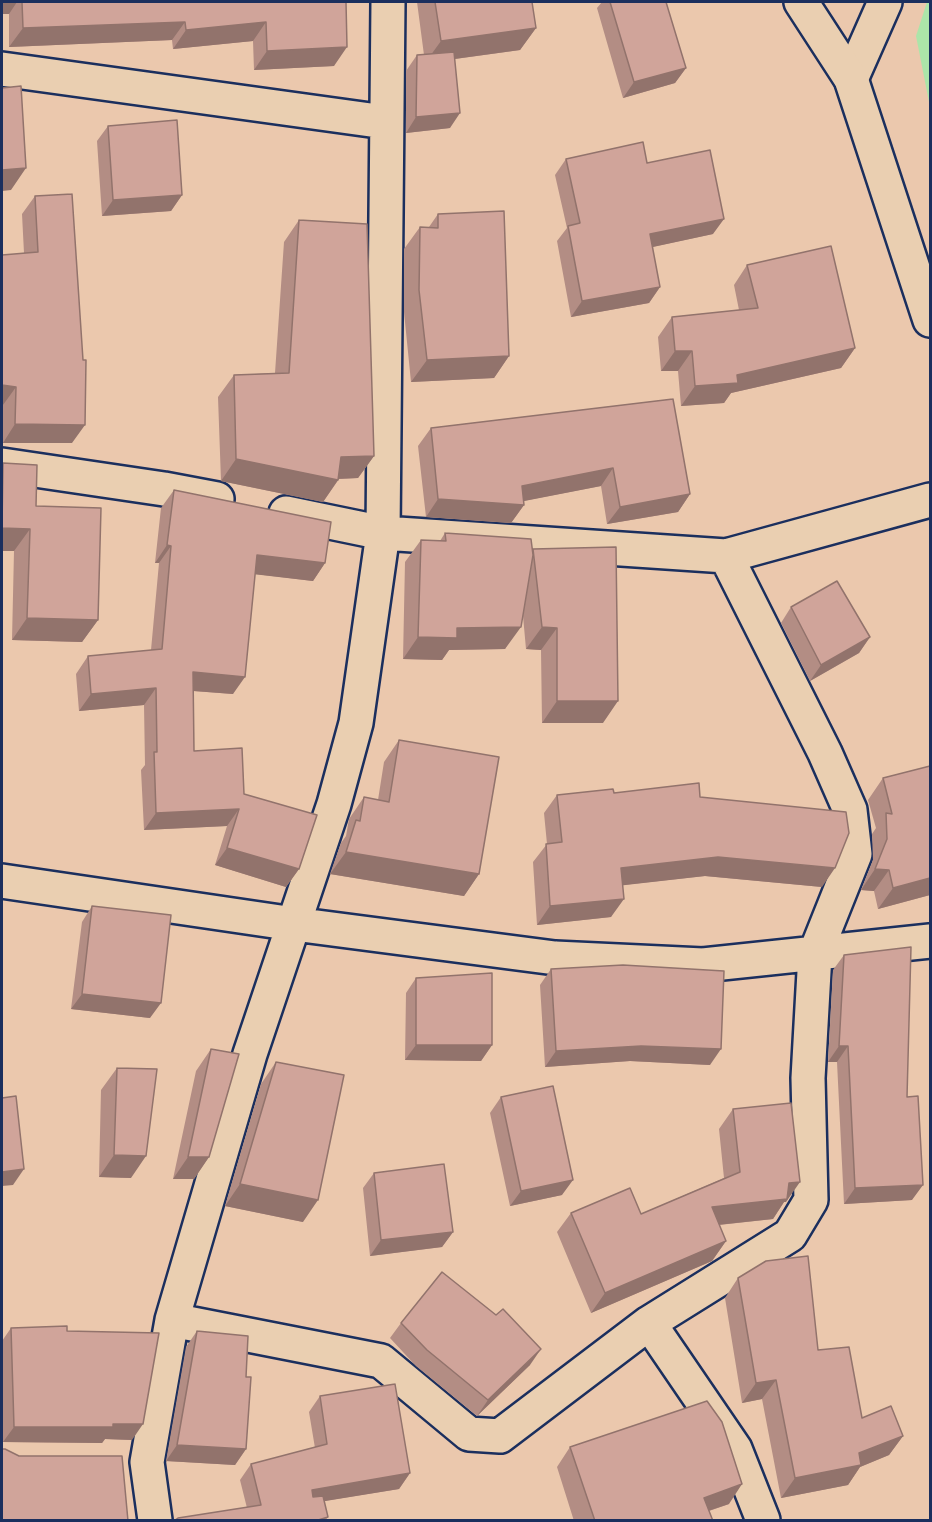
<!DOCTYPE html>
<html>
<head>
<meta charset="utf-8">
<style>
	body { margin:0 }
	#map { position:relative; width:932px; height:1522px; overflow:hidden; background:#ebc8ad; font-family:"Shantell Sans",sans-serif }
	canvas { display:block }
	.frame { position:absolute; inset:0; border:3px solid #1b2f5e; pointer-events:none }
</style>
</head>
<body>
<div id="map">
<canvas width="932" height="1522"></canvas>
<div class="frame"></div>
</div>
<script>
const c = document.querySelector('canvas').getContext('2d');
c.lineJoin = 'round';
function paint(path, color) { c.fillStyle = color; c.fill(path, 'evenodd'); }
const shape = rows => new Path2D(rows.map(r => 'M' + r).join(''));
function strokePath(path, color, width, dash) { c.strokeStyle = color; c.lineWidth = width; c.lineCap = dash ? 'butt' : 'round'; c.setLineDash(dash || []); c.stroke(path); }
paint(shape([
	[927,2,930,2,930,107,916,36]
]), '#ace5a9');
const street = shape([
	[2,69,385,122],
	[851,79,885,2],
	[2,465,164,489,217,499],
	[286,513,383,533,726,556,930,500],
	[2,881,294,924,555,958,703,965,930,941],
	[172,1320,381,1361,469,1434,500,1436,649,1323,790,1235,811,1200,808,1078,815,954,855,854,850,810,825,753,726,556],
	[649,1323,735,1449,763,1520],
	[155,1520,147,1462,172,1320,250,1054,334,804,356,723,383,533,388,2]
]);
const secondary = shape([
	[801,2,851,79,930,320]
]);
strokePath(street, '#1b2f5e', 38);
strokePath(secondary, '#1b2f5e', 38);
strokePath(street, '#eacfb1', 33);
strokePath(secondary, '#eacfb1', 33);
paint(shape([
	[2,2,346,2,334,66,254,70,253,41,173,49,172,40,9,47,9,14],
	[417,2,532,2,536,28,520,50,455,59,450,128,406,133,406,71,417,55,424,55],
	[602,2,666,2,686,68,675,83,623,98,597,8],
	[108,126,182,195,171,211,102,216,97,141],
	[566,159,647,163,713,234,652,247,660,287,649,303,571,317,557,241,567,228,555,175],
	[35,196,72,443,3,443,3,405,24,253,22,214],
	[438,214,509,356,494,378,411,382,404,312,404,249,420,227,429,227],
	[299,220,374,456,358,478,339,479,323,502,221,481,218,397,234,375,275,373,284,242],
	[747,265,855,348,841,368,731,393,724,403,681,406,678,371,661,371,658,337,672,317,739,310,734,285],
	[673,399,690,494,678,512,607,524,601,486,523,501,524,505,511,523,426,517,418,446,431,428],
	[3,463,36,506,98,620,82,642,12,640,14,551,2,551,2,465],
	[174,490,325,563,313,581,255,574,233,694,193,691,194,751,244,794,299,869,286,887,215,865,227,826,144,830,141,770,145,765,144,705,79,711,76,674,88,656,151,650,159,563,155,563,161,508],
	[445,533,532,550,533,549,603,723,542,723,541,650,526,649,523,616,505,649,449,650,442,660,403,659,405,562,421,540,440,541],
	[791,607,870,637,859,653,810,681,781,623],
	[399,740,479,874,464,896,330,874,341,843,346,836,349,819,364,797,378,800,384,762],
	[930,766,930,895,878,909,874,891,861,890,873,860,872,834,876,828,868,800,883,778],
	[614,793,700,797,822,887,705,876,623,885,611,917,537,925,533,862,547,844,544,813,557,795],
	[92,906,150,1018,71,1009,82,922],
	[844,955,907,1097,912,1200,844,1204,837,1062,828,1062,833,970],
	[551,969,710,1065,630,1061,545,1067,540,985],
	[416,978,492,1045,481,1061,405,1060,406,993],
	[211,1049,209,1157,194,1179,173,1179,196,1071],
	[276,1062,303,1222,225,1206,261,1084],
	[117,1068,131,1178,99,1177,101,1090],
	[501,1097,562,1195,510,1206,490,1113],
	[733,1109,786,1202,784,1202,773,1219,719,1225,726,1241,712,1261,591,1313,557,1232,571,1213,641,1214,724,1178,719,1129],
	[374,1173,453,1232,442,1247,370,1256,363,1188],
	[738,1278,818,1350,862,1418,903,1436,889,1455,860,1467,848,1485,781,1498,762,1399,742,1403,725,1298],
	[401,1323,530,1365,477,1416,416,1366,390,1338],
	[11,1328,67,1331,132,1440,105,1439,102,1443,3,1442,2,1390,2,1341],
	[197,1331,246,1377,246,1449,235,1465,166,1461,186,1347],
	[320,1396,410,1473,399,1489,324,1501,328,1517,325,1521,174,1521,247,1508,240,1480,251,1464,315,1448,309,1412],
	[570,1447,729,1504,709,1511,713,1521,574,1521,557,1467]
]), '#b38d84');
paint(shape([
	[2,2,17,2,9,14,2,14],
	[185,22,172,40,9,47,23,28],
	[266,22,253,41,173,49,186,30],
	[536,28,520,50,425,63,441,41],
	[347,47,334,66,254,70,267,51],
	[686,68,675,83,623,98,634,82],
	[460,113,450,128,406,133,416,117],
	[26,168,11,190,2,191,2,170],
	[182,195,171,211,102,216,113,200],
	[724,219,713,234,639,250,650,234],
	[660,287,649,303,571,317,582,301],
	[855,348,841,368,731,393,724,403,681,406,695,386,737,375],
	[675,351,692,351,678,371,661,371],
	[509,356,494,378,411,382,427,360],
	[2,385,16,387,3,405,2,405],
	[15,424,85,425,72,443,3,443],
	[374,456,358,478,335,479,338,480,323,502,221,481,236,459],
	[613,468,601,486,509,504,524,505,511,523,426,517,438,499,522,486],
	[690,494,678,512,607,524,620,507],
	[2,528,30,529,14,551,2,551],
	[167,545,171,546,159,563,155,563],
	[257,555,325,563,313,581,244,573],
	[27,618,98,620,82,642,12,640],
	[521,627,505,649,449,650,442,660,403,659,418,637,457,628],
	[542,627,557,628,541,650,526,649],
	[870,637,859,653,810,681,821,665],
	[193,672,245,677,233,694,181,690],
	[156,688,144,705,79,711,91,694],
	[557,701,618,701,603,723,542,723],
	[239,809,227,826,144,830,156,813],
	[227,848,299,869,286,887,215,865],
	[346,852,479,874,464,896,330,874],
	[718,857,835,868,822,887,705,876,608,887,621,868],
	[875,869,889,870,874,891,861,890],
	[930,878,930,895,878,909,893,888],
	[624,899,611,917,537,925,550,906],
	[82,994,161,1003,150,1018,71,1009],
	[416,1045,492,1045,481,1061,405,1060],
	[641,1046,721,1049,710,1065,630,1061,545,1067,556,1051],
	[839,1046,848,1046,837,1062,828,1062],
	[114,1155,146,1156,131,1178,99,1177],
	[188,1157,209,1157,194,1179,173,1179],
	[24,1169,13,1185,2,1186,2,1172],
	[573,1180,562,1195,510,1206,521,1191],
	[800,1182,786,1202,784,1202,773,1219,698,1227,712,1207,789,1183],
	[240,1184,318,1200,303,1222,225,1206],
	[923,1185,912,1200,844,1204,855,1188],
	[453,1232,442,1247,370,1256,381,1240],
	[726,1241,712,1261,591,1313,605,1293],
	[541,1349,530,1365,477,1416,488,1400],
	[776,1380,762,1399,742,1403,756,1383],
	[113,1424,143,1424,132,1440,105,1439,102,1443,3,1442,14,1427],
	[903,1436,889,1455,860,1467,848,1485,781,1498,795,1478],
	[177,1445,246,1449,235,1465,166,1461],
	[410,1473,399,1489,301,1505,312,1490],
	[742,1484,729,1504,690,1517,704,1498]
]), '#92736c');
const building = shape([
	[22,2,346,2,347,47,267,51,266,22,186,30,185,22,23,28,22,2],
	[435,2,532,2,536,28,441,41,435,2],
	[610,2,666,2,686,68,634,82,610,2],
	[454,52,460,113,416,117,417,55,454,52],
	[21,86,26,168,2,170,2,88,21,86],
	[177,120,182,195,113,200,108,126,177,120],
	[643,142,647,163,710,150,724,219,650,234,660,287,582,301,568,226,580,223,566,159,643,142],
	[72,194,83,360,86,360,85,425,15,424,16,387,2,385,2,255,38,252,35,196,72,194],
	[504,211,509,356,427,360,419,290,420,227,438,228,438,214,504,211],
	[299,220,367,224,374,456,341,457,338,480,236,459,234,375,289,373,299,220],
	[831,246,855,348,737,375,738,383,695,386,692,351,675,351,672,317,758,308,747,265,831,246],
	[673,399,690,494,620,507,613,468,522,486,524,505,438,499,431,428,673,399],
	[3,463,37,465,36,506,101,508,98,620,27,618,30,529,2,528,3,463],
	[174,490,331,522,325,563,257,555,245,677,193,672,194,751,242,748,244,794,317,815,299,869,227,848,239,809,156,813,154,752,157,752,156,688,91,694,88,656,162,649,171,546,167,545,174,490],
	[445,533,531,539,533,555,521,627,457,628,457,638,418,637,421,540,446,541,445,533],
	[616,547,618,701,557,701,557,628,542,627,533,549,616,547],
	[837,581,870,637,821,665,791,607,837,581],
	[399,740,499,757,479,874,346,852,356,820,360,821,364,797,389,802,399,740],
	[930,766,930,878,893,888,889,870,875,869,887,839,886,813,892,814,883,778,930,766],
	[699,783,700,797,846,812,849,833,835,868,718,857,621,868,624,899,550,906,546,844,562,842,557,795,613,789,614,793,699,783],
	[92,906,171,915,161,1003,82,994,92,906],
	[911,947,907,1097,918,1096,923,1185,855,1188,848,1046,839,1046,844,955,911,947],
	[623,965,724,971,721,1049,641,1046,556,1051,551,969,623,965],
	[492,973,492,1045,416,1045,416,978,492,973],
	[211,1049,239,1054,209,1157,188,1157,211,1049],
	[276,1062,344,1075,318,1200,240,1184,276,1062],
	[117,1068,157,1069,146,1156,114,1155,117,1068],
	[553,1086,573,1180,521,1191,501,1097,553,1086],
	[16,1096,24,1169,2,1172,2,1098,16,1096],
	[791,1103,800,1182,789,1183,787,1199,712,1207,726,1241,605,1293,571,1213,630,1188,641,1214,740,1172,733,1109,791,1103],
	[444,1164,453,1232,381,1240,374,1173,444,1164],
	[808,1256,818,1350,849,1347,862,1418,891,1406,903,1436,859,1453,861,1465,795,1478,776,1380,756,1383,738,1278,766,1261,808,1256],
	[442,1272,496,1315,503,1309,541,1349,488,1400,427,1350,401,1323,442,1272],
	[67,1326,67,1331,159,1333,143,1424,113,1424,113,1427,14,1427,11,1328,67,1326],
	[197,1331,248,1336,246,1377,251,1377,246,1449,177,1445,197,1331],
	[395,1384,410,1473,312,1490,313,1497,323,1496,328,1517,315,1521,174,1521,178,1518,261,1505,251,1464,327,1444,320,1396,395,1384],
	[707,1401,722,1422,742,1484,704,1498,713,1521,595,1521,570,1447,707,1401],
	[2,1449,5,1449,19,1456,122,1456,128,1521,2,1521,2,1449]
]);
paint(building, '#d0a49a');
strokePath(building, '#92736c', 1.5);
</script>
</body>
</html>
